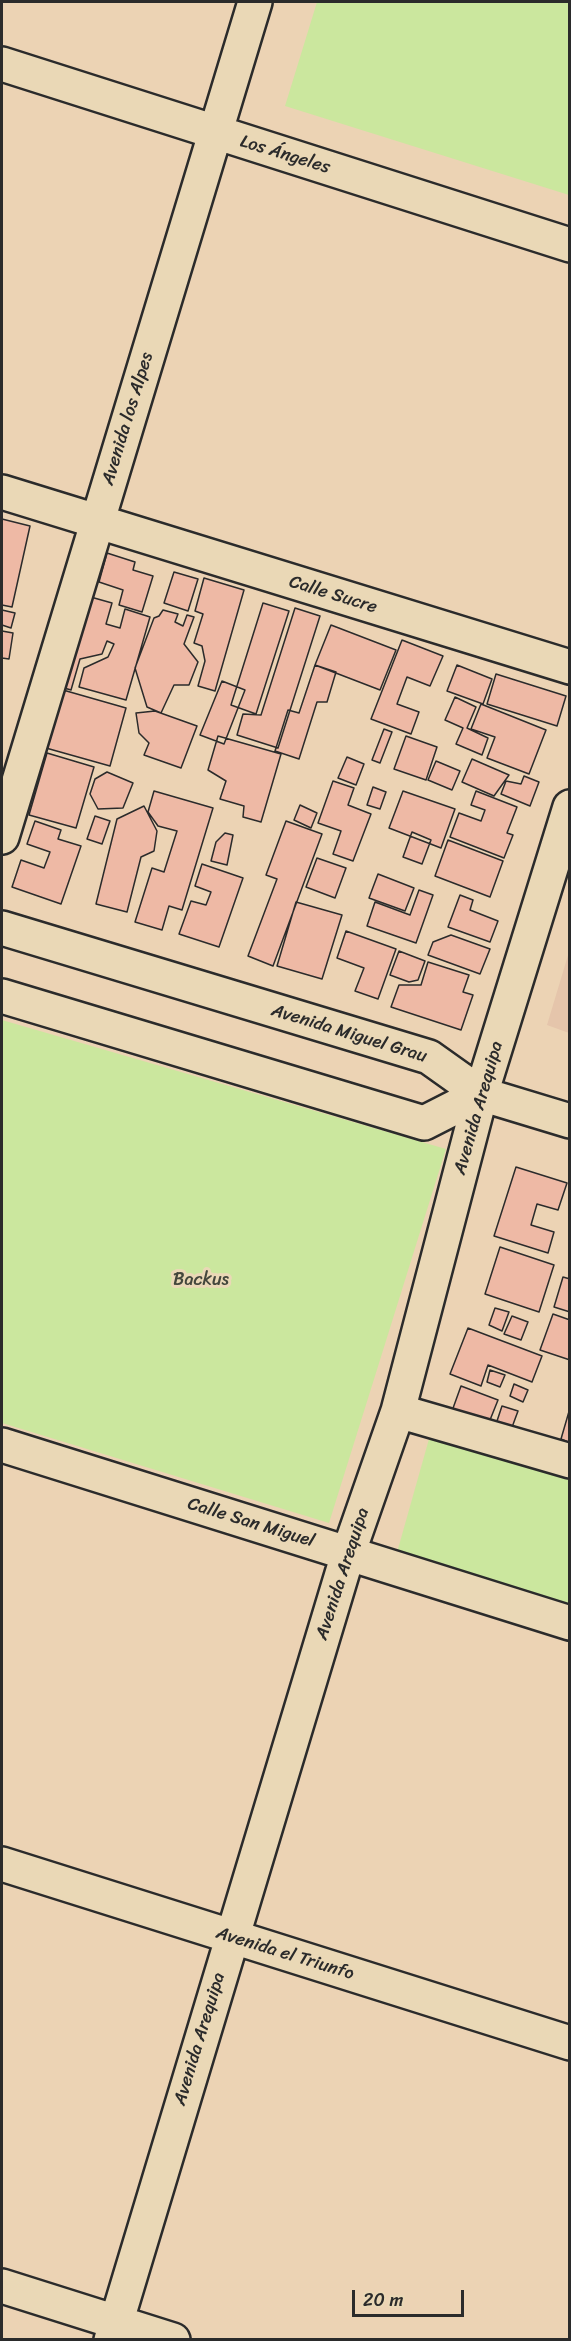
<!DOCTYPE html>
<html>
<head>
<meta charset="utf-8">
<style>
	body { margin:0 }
	#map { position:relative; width:571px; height:2341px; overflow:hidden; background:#ecd3b4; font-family:Sriracha,sans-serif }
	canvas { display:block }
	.frame { position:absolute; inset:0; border:3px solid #2b2b2b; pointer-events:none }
	.scale { position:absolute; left:352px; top:2290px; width:112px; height:27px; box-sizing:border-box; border:3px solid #2b2b2b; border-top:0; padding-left:8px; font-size:18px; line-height:21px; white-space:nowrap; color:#2b2b2b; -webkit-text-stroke:4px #ead8b6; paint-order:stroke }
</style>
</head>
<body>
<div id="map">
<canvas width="571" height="2341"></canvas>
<div class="frame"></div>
<div class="scale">20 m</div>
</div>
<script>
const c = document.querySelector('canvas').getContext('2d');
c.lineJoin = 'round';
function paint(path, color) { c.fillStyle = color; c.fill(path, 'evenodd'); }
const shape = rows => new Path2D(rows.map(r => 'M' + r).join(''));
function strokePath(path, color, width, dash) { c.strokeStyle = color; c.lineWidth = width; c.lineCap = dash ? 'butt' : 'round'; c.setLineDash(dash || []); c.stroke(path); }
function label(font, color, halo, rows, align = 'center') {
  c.font = font + ' Sriracha,sans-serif'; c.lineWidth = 6; c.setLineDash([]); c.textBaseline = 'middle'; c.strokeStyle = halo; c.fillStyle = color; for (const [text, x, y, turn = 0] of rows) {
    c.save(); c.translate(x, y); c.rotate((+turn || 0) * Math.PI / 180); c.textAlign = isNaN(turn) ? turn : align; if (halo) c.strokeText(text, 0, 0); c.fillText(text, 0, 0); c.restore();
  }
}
paint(shape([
	[569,952,569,1033,547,1025]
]), '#e5c5ab');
paint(shape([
	[317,2,569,2,569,195,285,106],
	[2,1020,446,1149,329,1523,2,1423],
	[429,1439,569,1479,569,1611,396,1556]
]), '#cbe79e');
const building = shape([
	[2,519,30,526,12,607,2,605,2,519],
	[107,553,135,562,133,570,153,576,142,612,119,605,123,590,99,582,107,553],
	[174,572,198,579,188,611,164,603,174,572],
	[204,578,244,590,215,691,198,686,205,661,202,646,194,643,203,614,195,611,204,578],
	[80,594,112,603,106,624,120,628,125,609,150,617,126,700,79,687,84,668,108,657,114,644,107,641,102,654,80,659,71,690,54,685,80,594],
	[263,603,289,611,256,714,231,705,263,603],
	[295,608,320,616,278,748,237,735,243,714,261,715,295,608],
	[2,610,15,613,11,628,2,625,2,610],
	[163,610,178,614,175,622,183,626,187,615,194,617,184,644,198,662,189,685,174,685,161,713,147,707,135,668,154,618,159,616,163,610],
	[331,625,396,650,380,690,315,665,331,625],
	[2,631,13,633,9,659,2,658,2,631],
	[402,640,443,656,430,686,407,677,397,704,419,712,411,734,371,719,402,640],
	[315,665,336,672,327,702,317,702,299,759,275,751,288,710,299,713,315,665],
	[457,665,492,679,483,704,447,691,457,665],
	[496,674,566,696,557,726,487,704,496,674],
	[222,681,245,690,224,744,200,735,222,681],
	[63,690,126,708,110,766,46,748,63,690],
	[455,697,476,707,467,728,488,738,482,755,456,744,463,728,445,720,455,697],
	[481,704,546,730,529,774,487,758,495,737,471,729,481,704],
	[155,711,197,726,181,768,144,755,149,743,139,733,136,713,155,711],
	[384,729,392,732,380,763,372,760,384,729],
	[218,736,281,754,261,822,243,817,244,806,220,799,226,781,208,770,218,736],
	[406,736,437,747,426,780,394,769,406,736],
	[47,753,94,767,76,828,29,815,47,753],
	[347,757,364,764,356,785,338,778,347,757],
	[472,759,509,775,494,796,462,782,472,759],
	[436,761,460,771,452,790,428,780,436,761],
	[107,772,133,783,123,808,98,809,90,794,95,779,107,772],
	[524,776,539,782,530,806,501,794,506,781,521,784,524,776],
	[333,781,354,788,348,805,371,814,353,861,333,854,341,831,318,823,333,781],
	[373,787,386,792,380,809,367,805,373,787],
	[154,791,213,808,182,910,169,906,162,930,135,922,152,868,164,872,177,831,158,826,148,812,154,791],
	[403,791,455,809,441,848,389,828,403,791],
	[476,791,517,807,507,833,513,835,504,858,450,837,459,813,481,821,485,810,471,805,476,791],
	[300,805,317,813,311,828,294,820,300,805],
	[144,806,157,831,154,851,141,857,127,912,96,904,117,819,144,806],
	[95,816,110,821,102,844,87,839,95,816],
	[35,821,61,830,58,839,81,846,61,904,12,887,21,860,44,868,50,852,27,844,35,821],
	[286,821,322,834,273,966,248,956,277,879,266,875,286,821],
	[412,832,431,840,422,864,403,857,412,832],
	[225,833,233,835,227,865,211,861,216,842,225,833],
	[448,840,503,861,490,897,435,876,448,840],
	[317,858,346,868,335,898,306,887,317,858],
	[202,864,243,878,219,947,179,934,191,901,206,905,211,892,195,886,202,864],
	[378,874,414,888,405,911,369,898,378,874],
	[419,890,433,895,416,943,367,926,375,902,410,915,419,890],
	[460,895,473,900,470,910,498,921,490,942,448,927,460,895],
	[296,902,342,915,322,979,277,966,296,902],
	[346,931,396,949,378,999,355,991,364,968,337,958,346,931],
	[451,935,490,949,480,974,428,955,433,942,451,935],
	[399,951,425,961,418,980,409,982,390,975,399,951],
	[428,962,469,975,463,992,473,995,461,1030,391,1007,399,985,421,985,428,962],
	[516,1167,567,1183,558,1210,537,1204,531,1225,554,1232,548,1253,494,1236,516,1167],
	[500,1247,554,1265,539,1312,485,1294,500,1247],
	[563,1277,570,1279,570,1312,554,1307,563,1277],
	[495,1308,509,1312,502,1331,489,1325,495,1308],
	[553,1314,570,1320,570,1360,540,1350,553,1314],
	[512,1316,528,1322,521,1340,504,1334,512,1316],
	[468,1328,542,1356,532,1382,488,1365,481,1386,450,1374,468,1328],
	[490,1370,505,1375,500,1387,487,1382,490,1370],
	[514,1384,528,1390,523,1402,510,1396,514,1384],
	[461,1386,498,1400,488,1425,452,1411,461,1386],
	[502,1406,518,1411,511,1430,496,1424,502,1406],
	[570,1408,570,1443,561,1439,570,1408]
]);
paint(building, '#eeb9a5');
strokePath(building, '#2b2b2b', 1.5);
const minor = shape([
	[2,64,570,245],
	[2,492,570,667],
	[2,837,255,2],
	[2,928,429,1057,481,1094,570,1121],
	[2,996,424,1123,481,1094],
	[398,1411,570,1461],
	[2,1445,570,1623],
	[2,1864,570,2043],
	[2,2286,173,2340],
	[111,2340,348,1554,398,1411,481,1094,570,807]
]);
strokePath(minor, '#2b2b2b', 38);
strokePath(minor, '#ead8b6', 33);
label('18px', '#2b2b2b', '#ead8b6', [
	["Los Ángeles",285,155,17],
	["Avenida los Alpes",128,419,-73],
	["Calle Sucre",333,595,17],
	["Avenida Miguel Grau",349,1034,17],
	["Avenida Arequipa",479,1108,-74],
	["Calle San Miguel",251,1523,17],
	["Avenida Arequipa",343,1574,-72],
	["Avenida el Triunfo",285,1954,17],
	["Avenida Arequipa",200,2039,-73]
]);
label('18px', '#43473c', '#ead8b6', [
	["Backus",201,1280]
]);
</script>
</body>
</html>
